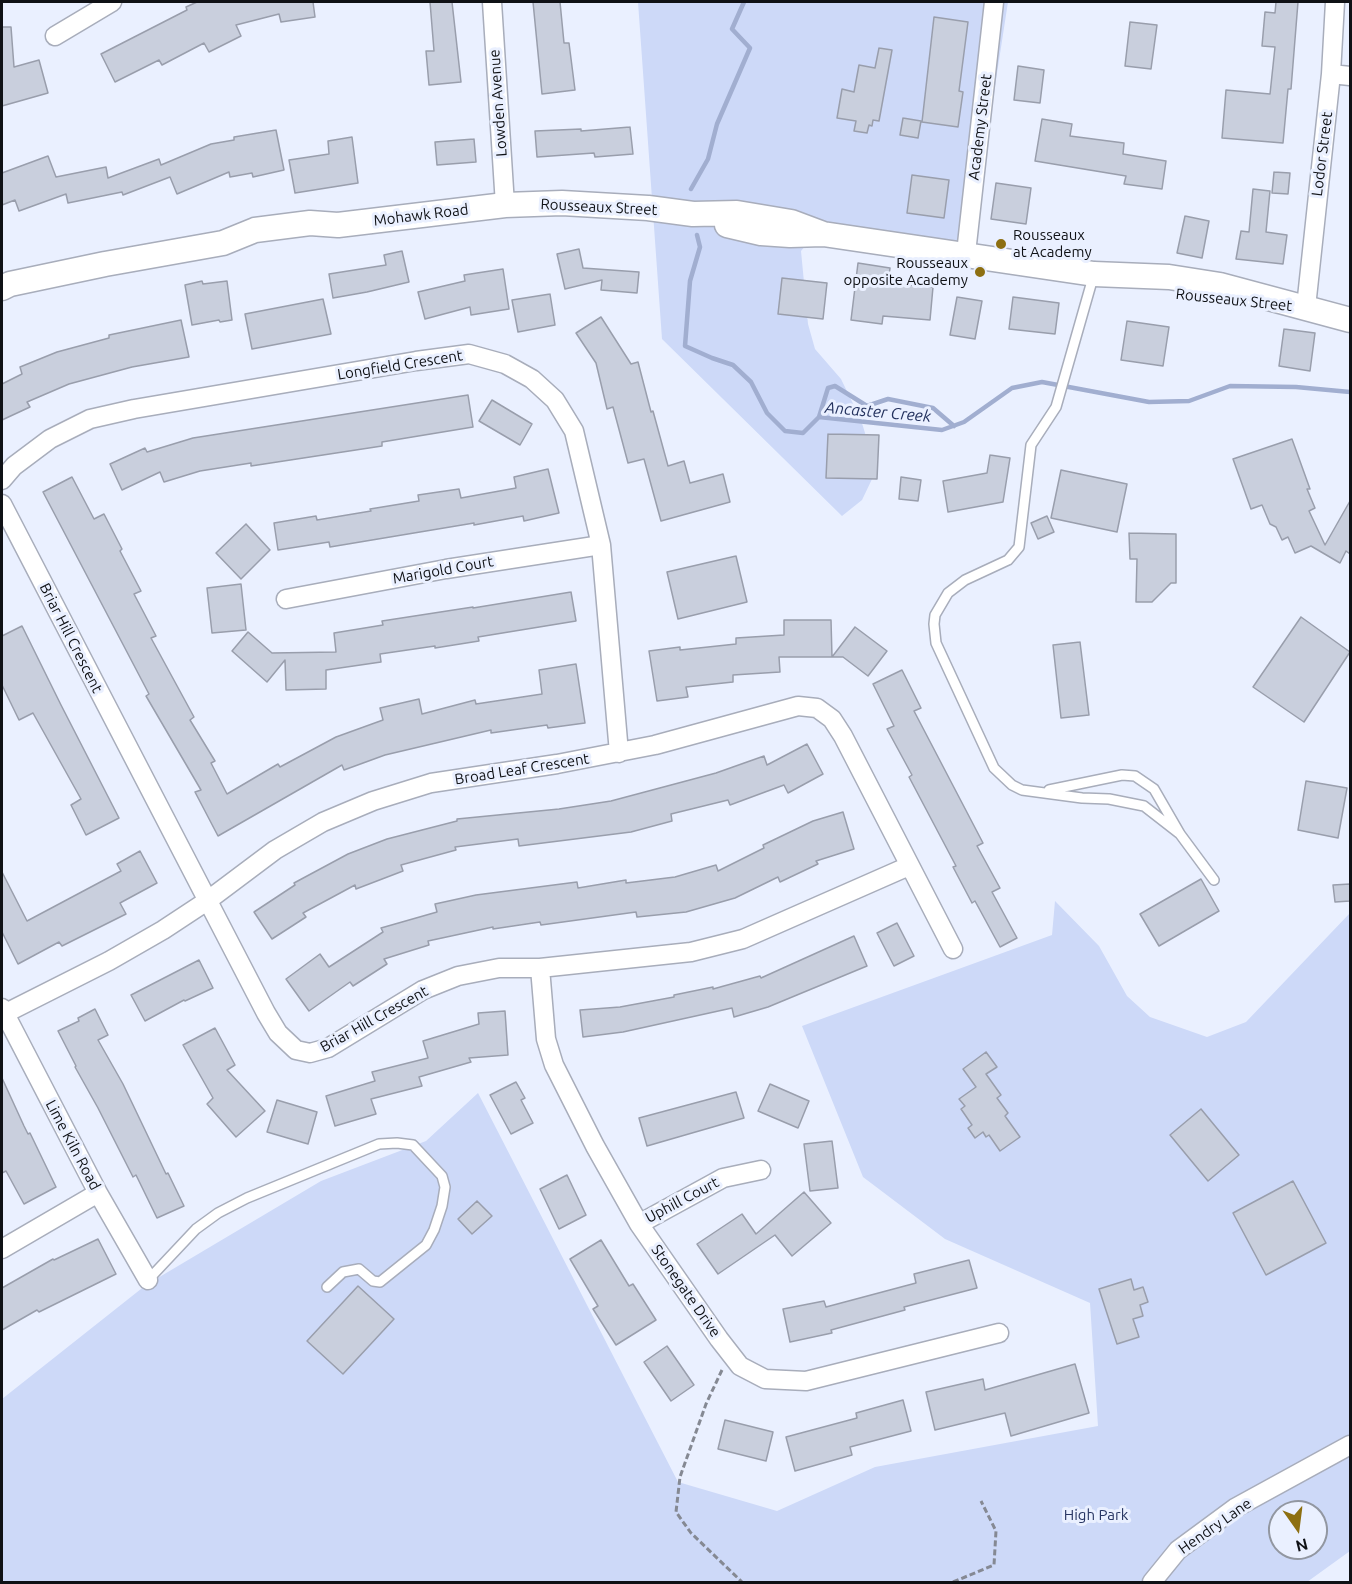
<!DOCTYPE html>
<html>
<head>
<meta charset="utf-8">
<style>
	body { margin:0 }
	#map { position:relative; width:1352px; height:1584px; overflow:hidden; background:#eaf0ff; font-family:Ubuntu,sans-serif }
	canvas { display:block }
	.frame { position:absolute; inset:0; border:3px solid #0f1115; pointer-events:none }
	.north { position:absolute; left:1268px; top:1500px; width:60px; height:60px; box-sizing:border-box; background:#eaf0ff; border:2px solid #9297a1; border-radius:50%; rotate:166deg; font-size:16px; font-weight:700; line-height:24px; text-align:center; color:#0f1115 }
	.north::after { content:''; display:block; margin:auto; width:21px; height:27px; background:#8d6f11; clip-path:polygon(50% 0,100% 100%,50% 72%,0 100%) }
</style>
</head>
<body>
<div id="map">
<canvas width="1352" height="1584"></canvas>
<div class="frame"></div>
<div class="north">N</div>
</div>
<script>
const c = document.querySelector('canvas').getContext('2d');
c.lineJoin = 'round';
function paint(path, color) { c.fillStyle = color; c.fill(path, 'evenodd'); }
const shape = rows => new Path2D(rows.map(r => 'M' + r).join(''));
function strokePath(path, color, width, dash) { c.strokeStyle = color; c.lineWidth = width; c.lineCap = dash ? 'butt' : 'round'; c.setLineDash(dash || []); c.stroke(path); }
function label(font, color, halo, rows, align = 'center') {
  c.font = font + ' Ubuntu,sans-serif'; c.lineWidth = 6; c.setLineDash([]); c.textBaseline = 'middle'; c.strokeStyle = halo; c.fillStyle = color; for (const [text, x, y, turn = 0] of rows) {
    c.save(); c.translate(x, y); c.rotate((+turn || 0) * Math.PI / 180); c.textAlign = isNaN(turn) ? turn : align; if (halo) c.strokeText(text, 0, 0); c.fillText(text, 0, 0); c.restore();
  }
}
paint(shape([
	[638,2,1008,2,968,261,810,240,801,251,808,324,815,349,841,379,861,420,873,459,873,477,862,500,842,516,662,339],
	[1055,901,1099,946,1127,996,1150,1017,1207,1037,1246,1022,1350,913,1350,1551,1307,1582,2,1582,2,1399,146,1285,321,1181,426,1141,478,1093,678,1482,777,1511,875,1467,1098,1426,1090,1303,945,1239,863,1177,802,1026,1052,935],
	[1280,1512,1316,1512,1316,1548,1280,1548]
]), '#cdd9f8');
strokePath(shape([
	[691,189,708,159,717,124,750,48,732,29,744,2],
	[697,235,700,247,690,281,685,346,712,358,733,365,751,382,767,413,785,431,803,433,819,417,942,430,964,422,1012,388,1042,382,1149,402,1189,401,1230,386,1296,387,1350,392],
	[819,417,828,388,835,386,867,406,888,399,933,408,954,426]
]), '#a1aed0', 4.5);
const building = shape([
	[197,2,313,2,315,17,281,22,279,14,236,25,241,36,209,52,204,43,162,65,159,60,115,82,101,54,187,10,186,7,197,2],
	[430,2,452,2,461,82,429,85,426,51,434,51,430,2],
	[533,2,560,2,564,43,569,43,575,90,542,94,533,2],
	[1276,2,1298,2,1291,89,1288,89,1283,143,1222,138,1226,90,1270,94,1275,47,1262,46,1265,12,1275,13,1276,2],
	[934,17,968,22,959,91,963,92,958,127,922,122,934,17],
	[1130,22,1157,25,1151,69,1125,66,1130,22],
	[2,27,11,27,14,67,39,60,48,93,2,106,2,27],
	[879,48,892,50,879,121,873,120,872,126,869,125,867,133,854,131,856,121,837,118,842,89,854,92,859,65,875,68,879,48],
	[1018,66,1044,70,1040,103,1014,100,1018,66],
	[903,118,921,121,918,138,900,135,903,118],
	[1042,119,1072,124,1070,136,1124,143,1123,154,1166,161,1162,189,1124,184,1126,176,1035,161,1042,119],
	[630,127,633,154,595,157,594,153,537,157,535,131,581,129,581,131,630,127],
	[276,130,284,170,253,177,252,173,230,177,229,172,177,194,170,177,123,195,122,192,68,203,66,194,19,211,15,200,2,205,2,173,48,156,56,177,106,167,108,178,159,159,161,165,211,144,234,140,234,137,276,130],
	[352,137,358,183,295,193,289,160,329,154,328,141,352,137],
	[474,139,476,162,437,165,435,142,474,139],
	[1274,172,1290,173,1288,194,1272,193,1274,172],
	[912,175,949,180,944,218,907,213,912,175],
	[996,183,1031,188,1026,224,991,219,996,183],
	[1253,189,1270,191,1266,232,1287,235,1283,264,1236,259,1241,231,1249,232,1253,189],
	[1185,216,1209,221,1202,258,1177,253,1185,216],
	[579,249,583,268,639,272,637,293,601,290,602,280,565,289,557,254,579,249],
	[402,251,409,282,367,292,333,298,329,274,386,265,384,255,402,251],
	[858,263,890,268,888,283,933,287,930,320,883,316,882,324,851,320,858,263],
	[503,269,509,309,471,315,470,307,425,319,418,292,465,281,464,275,503,269],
	[782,278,827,283,823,319,778,314,782,278],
	[202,281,203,284,227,281,232,320,220,322,219,320,192,325,185,285,202,281],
	[550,294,555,325,518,332,512,300,550,294],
	[957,297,982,301,975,339,950,335,957,297],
	[1013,297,1059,303,1055,334,1009,329,1013,297],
	[323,299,331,334,252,349,245,314,323,299],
	[601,317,631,364,638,362,651,412,653,411,668,466,684,461,690,483,723,474,730,502,661,521,644,459,628,463,613,407,607,409,596,363,576,333,601,317],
	[181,320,189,357,132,367,69,384,27,402,30,407,2,420,2,384,22,374,20,367,57,352,109,338,109,335,181,320],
	[1127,321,1169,327,1163,366,1121,360,1127,321],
	[1284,329,1315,333,1310,371,1279,366,1284,329],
	[468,395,473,427,382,442,382,446,251,466,251,463,200,471,164,482,160,472,122,490,110,464,145,448,147,452,193,438,468,395],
	[492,400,532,424,520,445,479,421,492,400],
	[828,434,879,435,877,479,826,478,828,434],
	[1292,439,1310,489,1307,489,1315,508,1309,511,1325,545,1350,501,1350,554,1346,551,1340,563,1311,546,1295,553,1288,537,1282,540,1276,527,1270,524,1262,505,1251,509,1233,459,1292,439],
	[990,455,1010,458,1003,502,948,512,943,481,987,473,990,455],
	[548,469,559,513,524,521,523,516,474,525,474,523,330,547,329,542,278,550,274,523,316,516,317,520,371,511,370,509,419,501,418,495,459,489,461,498,516,488,514,477,548,469],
	[1061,470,1127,484,1117,532,1051,518,1061,470],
	[72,477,94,519,104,514,122,549,120,551,141,591,134,594,156,636,151,638,194,717,190,720,215,761,211,763,227,794,278,764,280,767,336,737,383,720,380,708,419,699,422,714,475,700,476,704,542,694,539,670,576,664,585,723,548,728,547,725,491,733,491,730,385,755,344,770,342,765,218,836,195,792,201,790,146,696,149,694,43,492,72,477],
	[901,477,921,480,918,501,899,499,901,477],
	[1047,516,1054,532,1038,539,1031,523,1047,516],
	[246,524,270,550,241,579,216,553,246,524],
	[1129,533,1176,534,1176,583,1171,583,1152,602,1136,602,1137,559,1130,559,1129,533],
	[736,556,747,602,678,619,667,572,736,556],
	[241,584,246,630,212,633,207,588,241,584],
	[571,592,576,621,478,637,479,641,435,648,435,646,380,654,381,662,326,670,326,689,286,690,285,660,267,682,232,651,248,632,272,653,336,652,334,633,383,625,382,621,473,607,473,608,571,592],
	[1301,617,1350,652,1304,722,1253,687,1301,617],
	[784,620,831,620,832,657,779,657,780,672,733,675,733,682,686,687,688,697,657,701,649,651,680,647,680,650,736,644,736,638,784,635,784,620],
	[22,626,61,705,119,818,86,835,71,805,81,799,33,713,19,720,2,685,2,636,22,626],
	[855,627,887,651,868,676,843,657,832,657,855,627],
	[1080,642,1089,715,1061,718,1053,645,1080,642],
	[902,670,921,708,914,711,983,843,977,846,1000,888,992,892,1017,938,1000,947,975,901,972,903,953,867,956,866,909,777,912,775,887,729,894,726,873,684,902,670],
	[807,744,823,774,788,793,784,785,730,805,728,800,671,814,672,821,631,832,519,846,518,839,455,847,456,850,401,865,403,871,356,889,355,885,303,913,306,917,272,939,254,912,295,885,294,883,348,854,387,839,457,821,457,819,559,809,611,801,716,773,764,756,767,765,807,744],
	[1306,781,1347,788,1338,838,1298,830,1306,781],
	[843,812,854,849,816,861,818,864,780,882,778,877,735,898,686,912,637,917,636,912,541,925,540,922,493,929,493,927,428,941,429,945,384,959,387,964,353,986,350,982,309,1011,286,979,320,954,329,967,383,932,381,928,437,912,435,904,476,895,577,882,578,888,626,880,626,883,675,877,716,865,718,871,764,848,763,845,813,821,843,812],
	[140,851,157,883,120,903,126,914,62,946,59,942,18,964,2,932,2,872,27,921,121,871,117,864,140,851],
	[1201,879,1219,911,1159,946,1140,914,1201,879],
	[1350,884,1350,901,1335,902,1333,885,1350,884],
	[897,923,914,956,894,966,877,933,897,923],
	[854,936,867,966,768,1007,734,1017,732,1008,623,1032,583,1037,580,1010,620,1007,674,997,674,995,713,987,713,989,760,976,761,978,854,936],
	[199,960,213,988,185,1001,184,1000,145,1021,131,995,199,960],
	[95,1009,108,1035,98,1040,123,1084,166,1174,168,1173,184,1206,157,1218,136,1175,133,1177,98,1108,75,1067,76,1066,58,1031,79,1021,78,1018,95,1009],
	[505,1011,508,1055,469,1058,471,1062,419,1077,422,1086,371,1099,376,1114,335,1126,326,1096,375,1081,372,1072,428,1058,423,1041,479,1024,478,1013,505,1011],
	[215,1028,235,1065,227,1070,265,1111,236,1137,207,1104,213,1098,183,1045,215,1028],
	[986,1052,997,1067,986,1074,1001,1095,997,1098,1008,1113,1005,1116,1020,1137,1000,1151,989,1135,986,1137,983,1132,975,1138,968,1128,972,1125,961,1109,965,1106,959,1099,976,1087,963,1069,986,1052],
	[2,1078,24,1126,28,1134,30,1133,56,1187,24,1204,6,1171,2,1173,2,1078],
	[516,1082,525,1098,521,1100,533,1123,511,1134,490,1095,516,1082],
	[770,1084,809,1101,798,1128,758,1111,770,1084],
	[736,1092,744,1118,647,1146,639,1118,736,1092],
	[277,1100,317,1112,308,1144,267,1132,277,1100],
	[1201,1109,1239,1155,1208,1181,1170,1135,1201,1109],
	[832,1141,838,1188,810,1191,804,1144,832,1141],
	[567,1175,586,1215,559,1229,540,1189,567,1175],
	[1293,1181,1326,1243,1266,1275,1233,1213,1293,1181],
	[804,1192,831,1223,792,1256,775,1235,718,1274,697,1244,742,1214,756,1234,804,1192],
	[477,1201,492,1216,472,1234,458,1219,477,1201],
	[98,1239,116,1274,39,1312,37,1310,2,1330,2,1288,53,1259,54,1260,98,1239],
	[601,1240,629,1286,633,1284,656,1320,616,1345,593,1309,598,1306,570,1259,601,1240],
	[969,1260,977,1288,904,1307,905,1310,831,1330,832,1333,790,1342,783,1309,824,1301,826,1307,916,1283,914,1274,969,1260],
	[1131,1279,1134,1290,1143,1287,1148,1302,1140,1305,1143,1316,1133,1319,1139,1337,1117,1344,1099,1289,1131,1279],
	[358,1286,394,1319,343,1374,307,1341,358,1286],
	[667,1346,694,1385,671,1401,644,1362,667,1346],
	[1075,1364,1089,1413,1011,1436,1005,1413,935,1430,926,1392,983,1379,985,1390,1075,1364],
	[903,1400,911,1431,850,1447,852,1455,795,1471,786,1437,857,1418,856,1413,903,1400],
	[725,1420,773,1432,766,1461,718,1449,725,1420]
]);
paint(building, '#c9cfdd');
strokePath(building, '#999eac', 1.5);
const service = shape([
	[1094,274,1056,407,1031,445,1019,547,1008,560,965,580,948,593,935,615,934,624,936,643,994,768,1012,785,1022,790,1082,798,1109,799,1144,806,1180,834],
	[1049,790,1122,775,1135,776,1154,789,1180,834,1214,880],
	[148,1280,196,1229,218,1213,247,1198,379,1144,397,1143,413,1145,442,1176,445,1187,442,1206,434,1230,426,1245,380,1282,373,1281,359,1269,343,1272,327,1287]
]);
const minor = shape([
	[492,2,505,205],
	[55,36,112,2],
	[1331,74,1350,76],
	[966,253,994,2],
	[1306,307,1331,74,1335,2],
	[2,480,14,466,50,439,90,419,134,409,416,361,469,354,505,364,532,379,555,400,574,431,601,545,619,753],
	[2,504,266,1013,278,1033,296,1050,310,1053,328,1048,423,990,458,976,499,968,540,968,691,952,743,939,909,866],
	[286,599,446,569,601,545],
	[540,968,546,1039,554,1065,595,1146,639,1224,719,1339,740,1366,765,1379,806,1381,999,1333],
	[2,1008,98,1193,148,1280],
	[4,1014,109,961,163,930,207,901,275,850,323,822,373,801,431,783,557,764,655,745,798,706,817,708,832,719,843,736,953,949],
	[639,1224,723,1178,761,1170],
	[2,1249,98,1193],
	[1152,1582,1178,1550,1235,1508,1350,1445]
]);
const secondary = shape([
	[727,225,761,233,790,235,823,234,1094,274,1169,277,1220,285,1350,320],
	[2,288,10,284,105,264,223,243,255,230,310,223,338,225,505,205,562,203,648,208,693,214,737,213,791,222,823,234]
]);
strokePath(service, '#a8adbb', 12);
strokePath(minor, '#a8adbb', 21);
strokePath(secondary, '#a8adbb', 27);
strokePath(shape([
	[722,1370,706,1404,680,1477,676,1512,691,1533,742,1582],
	[953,1582,994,1565,996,1531,981,1501]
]), '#858993', 3, [6, 3]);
strokePath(service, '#fff', 9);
strokePath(minor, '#fff', 18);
strokePath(secondary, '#fff', 24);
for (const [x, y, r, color] of [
	[1001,244,6,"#8d6f11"],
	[980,272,6,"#8d6f11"]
]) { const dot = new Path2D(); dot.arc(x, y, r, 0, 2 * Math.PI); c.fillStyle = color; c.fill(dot); strokePath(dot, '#eaf0ff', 2); }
label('15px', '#0f1115', '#eaf0ff', [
	["Lowden Avenue",498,103,-94],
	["Academy Street",980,127,-83],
	["Lodor Street",1322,154,-83],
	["Rousseaux Street",599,207,3],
	["Mohawk Road",421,215,-7],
	["Rousseaux Street",1234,300,6],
	["Longfield Crescent",400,365,-9],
	["Marigold Court",443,570,-10],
	["Briar Hill Crescent",71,638,63],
	["Broad Leaf Crescent",522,769,-9],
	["Briar Hill Crescent",374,1019,-29],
	["Lime Kiln Road",73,1145,62],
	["Uphill Court",682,1200,-28],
	["Stonegate Drive",686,1291,55],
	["Hendry Lane",1215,1526,-35]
]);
label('15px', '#0f1115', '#eaf0ff', [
	["Rousseaux",1013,235],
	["at Academy",1013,252],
	["Rousseaux",968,263,"right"],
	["opposite Academy",968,280,"right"]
], 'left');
label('15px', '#283663', '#eaf0ff', [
	["High Park",1096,1515]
]);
label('italic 16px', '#24325e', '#eaf0ff', [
	["Ancaster Creek",878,412,5]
]);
</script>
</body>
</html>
